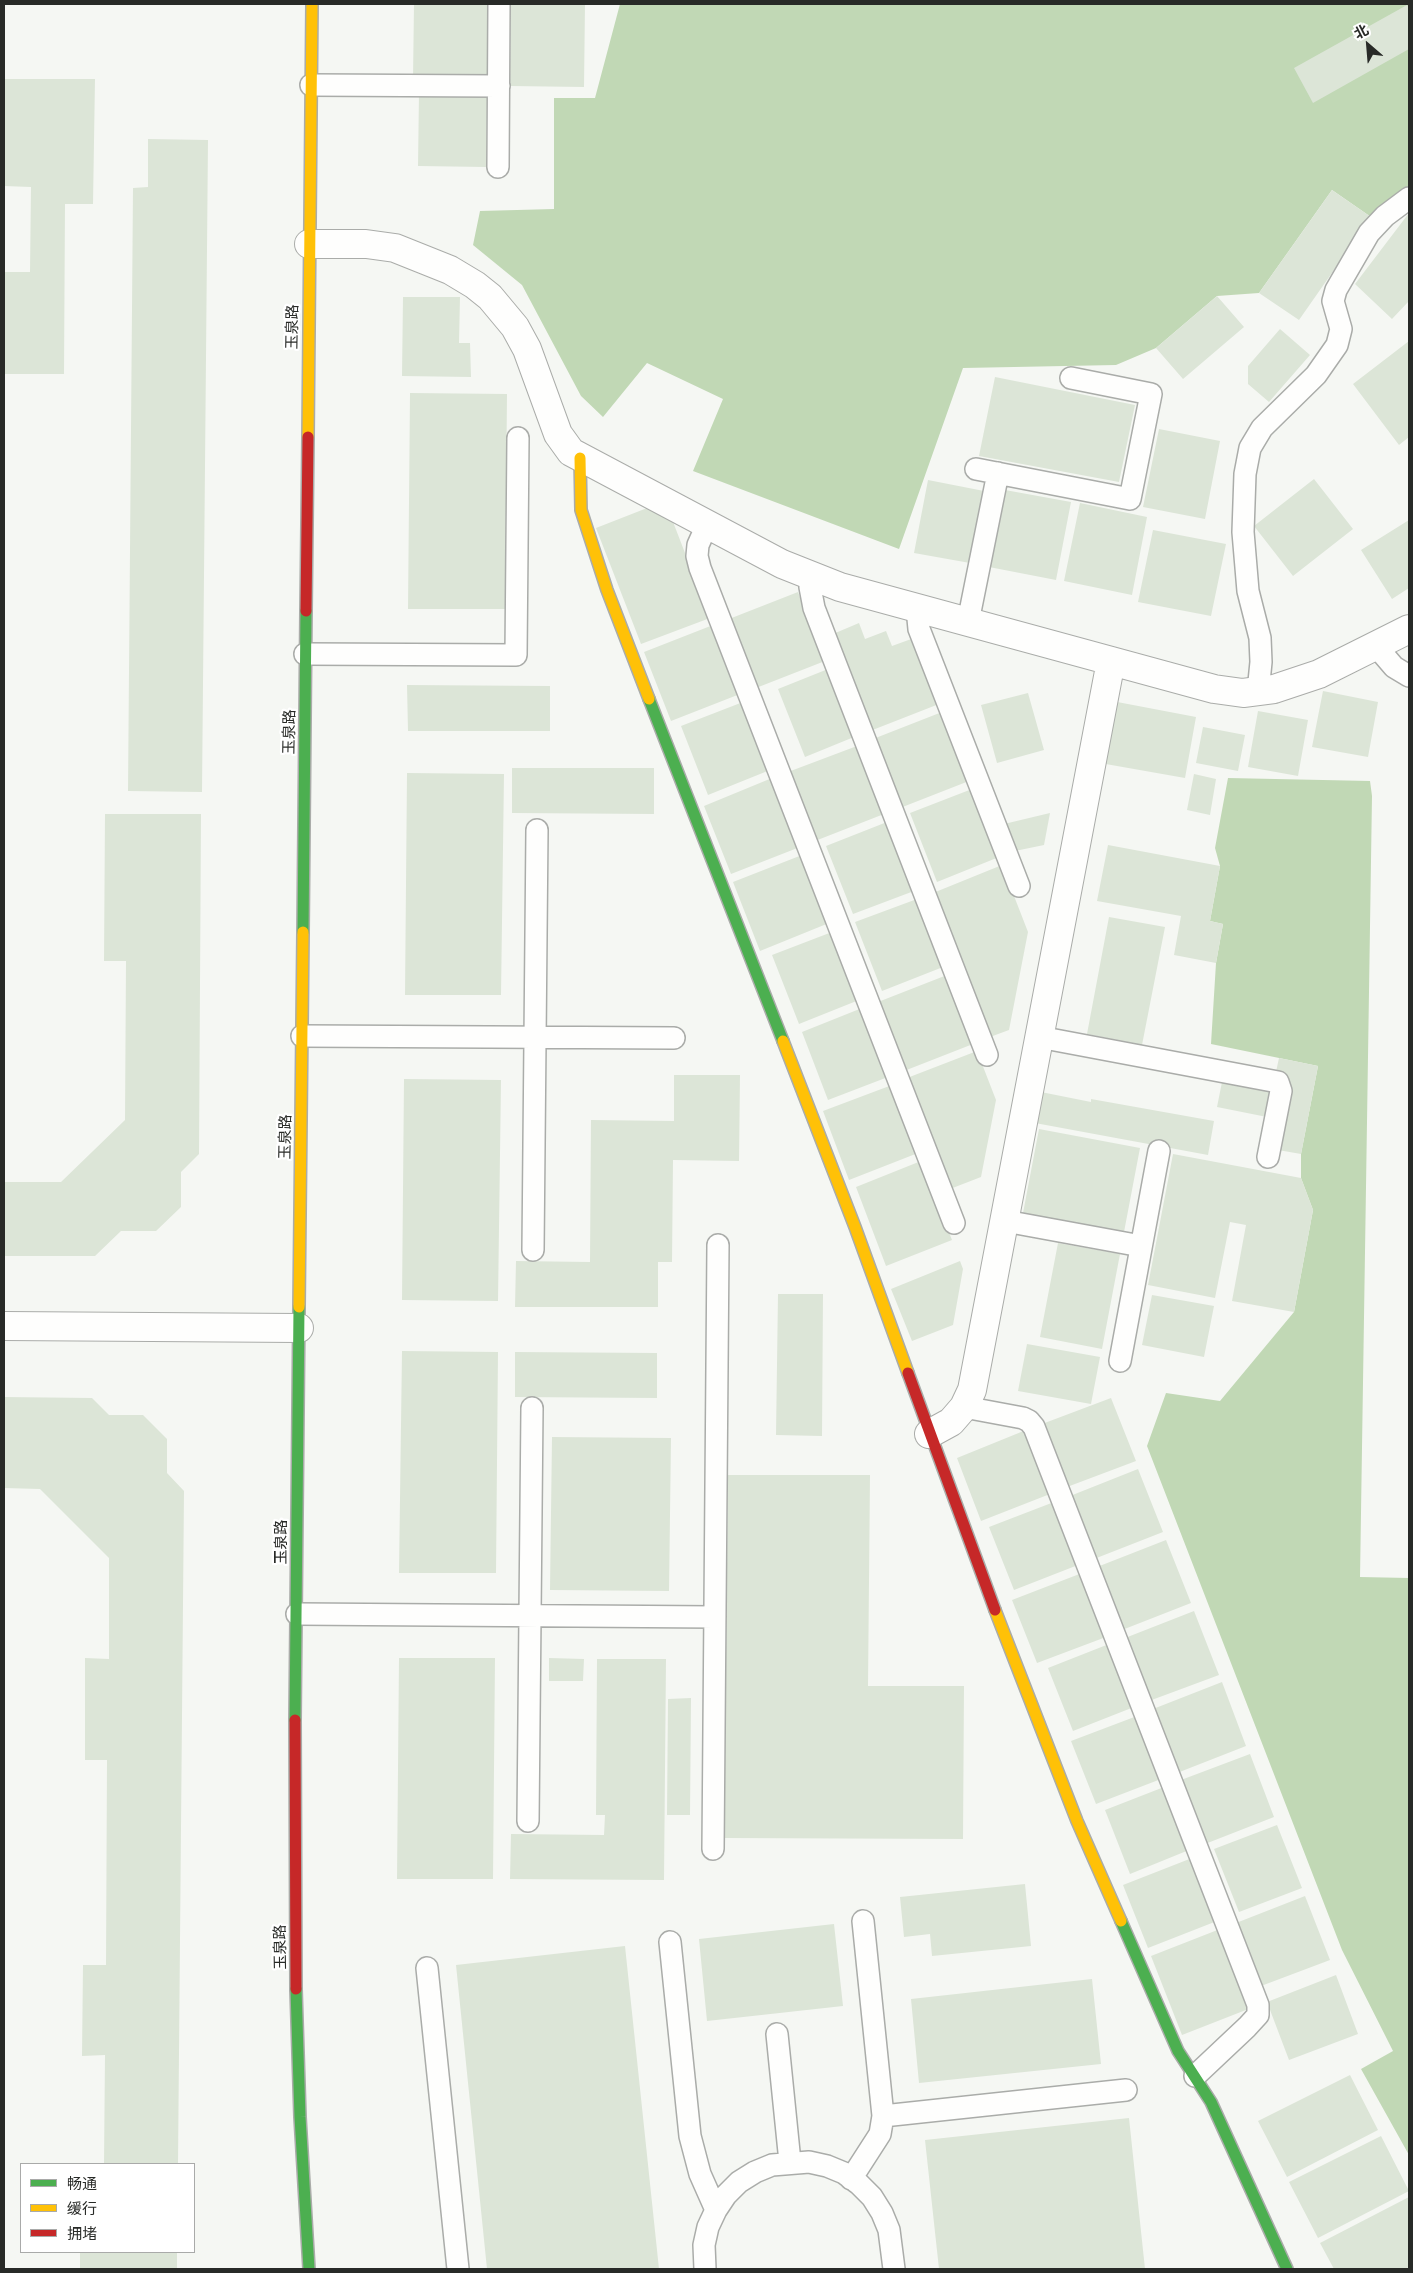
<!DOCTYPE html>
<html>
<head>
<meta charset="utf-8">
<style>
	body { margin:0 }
	#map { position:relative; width:1413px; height:2273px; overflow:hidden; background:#f5f7f3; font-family:Manrope,"Noto Sans SC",sans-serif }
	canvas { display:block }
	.frame { position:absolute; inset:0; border:5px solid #282a27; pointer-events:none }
	.legend { position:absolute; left:20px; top:2163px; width:175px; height:90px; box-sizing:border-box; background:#fff; border:1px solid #a9aaa9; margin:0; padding:6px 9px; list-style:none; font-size:15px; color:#282a27 }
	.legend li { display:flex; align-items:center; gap:10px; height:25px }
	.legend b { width:25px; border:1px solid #a9aaa9 }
	.north { position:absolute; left:1343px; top:20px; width:50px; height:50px; -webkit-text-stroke:4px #fff; paint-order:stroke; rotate:333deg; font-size:14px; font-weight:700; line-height:20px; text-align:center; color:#282a27 }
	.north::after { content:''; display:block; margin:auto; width:18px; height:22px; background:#282a27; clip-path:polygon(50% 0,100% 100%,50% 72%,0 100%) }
</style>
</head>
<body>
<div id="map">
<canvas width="1413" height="2273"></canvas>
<div class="frame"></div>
<ul class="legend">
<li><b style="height:6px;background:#4caf50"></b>畅通</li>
<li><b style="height:6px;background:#ffc107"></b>缓行</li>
<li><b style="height:6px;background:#c62828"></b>拥堵</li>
</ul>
<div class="north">北</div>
</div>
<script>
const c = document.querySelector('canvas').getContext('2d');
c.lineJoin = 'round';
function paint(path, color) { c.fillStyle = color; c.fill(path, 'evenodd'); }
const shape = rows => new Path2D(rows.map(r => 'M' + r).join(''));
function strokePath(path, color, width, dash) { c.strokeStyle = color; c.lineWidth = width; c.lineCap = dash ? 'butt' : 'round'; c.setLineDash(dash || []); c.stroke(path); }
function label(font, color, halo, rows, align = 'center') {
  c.font = font + ' Manrope,"Noto Sans SC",sans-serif'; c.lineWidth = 4.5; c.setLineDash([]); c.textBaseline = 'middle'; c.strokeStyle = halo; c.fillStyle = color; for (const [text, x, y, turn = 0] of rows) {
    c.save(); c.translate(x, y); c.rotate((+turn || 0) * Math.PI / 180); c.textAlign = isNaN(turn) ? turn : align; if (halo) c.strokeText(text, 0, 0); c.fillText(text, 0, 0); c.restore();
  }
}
paint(shape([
	[620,4,1409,4,1409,202,1371,217,1332,190,1259,293,1217,296,1156,348,1116,365,963,368,899,549,693,471,723,399,647,363,603,417,581,396,522,285,473,245,480,211,554,209,554,98,595,98],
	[1228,778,1370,781,1372,796,1360,1577,1409,1578,1409,2155,1361,2069,1393,2051,1342,1950,1147,1446,1166,1393,1220,1401,1294,1312,1313,1210,1301,1178,1301,1154,1318,1066,1211,1044,1216,963,1223,924,1210,921,1220,866,1215,848]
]), '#c1d8b5');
paint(shape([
	[414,4,488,4,487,79,413,79],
	[511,4,585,4,584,87,510,86],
	[1407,5,1409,8,1409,49,1313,103,1294,68],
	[4,79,95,79,93,204,65,204,64,374,4,374,4,272,30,272,31,187,4,186],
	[419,93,487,93,486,167,418,166],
	[148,139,208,140,202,792,128,791,133,188,148,187],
	[1332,190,1371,217,1299,320,1259,293],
	[1409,213,1409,301,1392,319,1355,284],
	[1217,296,1244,327,1183,379,1156,348],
	[403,297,460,297,459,343,470,343,471,377,402,376],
	[1280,329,1310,355,1269,402,1248,384,1248,366],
	[1409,341,1409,437,1399,445,1353,384],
	[995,377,1135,405,1119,482,979,456],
	[410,393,507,394,505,609,408,609],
	[1159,429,1220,441,1205,519,1143,507],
	[1314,479,1353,529,1293,576,1254,526],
	[928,480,984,491,970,563,914,553],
	[1005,490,1071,502,1056,580,989,567],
	[665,501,710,618,641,644,596,528],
	[1080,503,1147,517,1132,595,1064,581],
	[1409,520,1409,588,1392,599,1361,550],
	[1153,530,1226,544,1211,616,1138,602],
	[798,592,825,661,756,688,729,619],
	[859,623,865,639,886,631,892,646,914,638,939,704,870,731,833,634],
	[713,625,740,694,671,721,644,652],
	[828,669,854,737,805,757,778,689],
	[407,685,550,686,550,731,408,731],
	[1323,691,1378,702,1368,757,1312,747],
	[1028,693,1044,750,997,763,981,705],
	[1112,701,1196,717,1185,778,1100,763],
	[743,702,770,770,708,795,681,726],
	[1258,711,1308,720,1298,776,1248,767],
	[942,712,969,781,900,808,873,739],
	[1203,727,1245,735,1238,771,1196,763],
	[857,746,884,814,815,841,788,772],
	[512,768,654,768,654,814,512,813],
	[407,773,504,774,501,995,405,995],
	[1194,774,1216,779,1210,815,1187,810],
	[772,778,800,847,731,874,704,806],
	[972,789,999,857,937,882,910,813],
	[1050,813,1044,845,1015,851,1004,824],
	[105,814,201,814,199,1154,181,1172,181,1207,156,1231,121,1231,95,1256,4,1256,4,1182,61,1182,125,1120,126,961,104,961],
	[887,822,914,891,853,914,826,846],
	[1108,845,1220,866,1210,921,1223,924,1216,963,1174,955,1181,916,1097,901],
	[802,855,829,923,760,951,733,882],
	[1002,865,1028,932,1009,1030,990,1037,933,893],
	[917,899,943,967,882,991,855,922],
	[1109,917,1165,927,1142,1045,1087,1034],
	[832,932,859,1000,799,1024,772,955],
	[947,975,973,1044,904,1071,878,1002],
	[862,1008,888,1077,828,1100,802,1032],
	[977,1051,996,1100,981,1177,950,1189,907,1078],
	[1279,1058,1318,1066,1301,1154,1278,1150,1291,1084,1274,1081],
	[674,1075,740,1075,739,1161,673,1160,672,1262,658,1262,658,1307,515,1307,516,1261,590,1262,591,1120,674,1121],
	[404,1079,501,1080,498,1301,402,1300],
	[1222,1082,1272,1092,1267,1117,1217,1107],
	[892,1085,918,1153,849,1180,823,1111],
	[1041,1092,1091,1102,1091,1099,1214,1121,1208,1155,1035,1123],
	[1039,1129,1140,1148,1124,1232,1023,1213],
	[1173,1154,1301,1178,1313,1210,1294,1312,1232,1301,1246,1225,1230,1222,1215,1298,1148,1285],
	[921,1161,952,1240,886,1266,856,1187],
	[1058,1243,1120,1254,1102,1349,1040,1337],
	[960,1261,963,1269,953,1325,912,1341,891,1289],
	[778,1294,823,1294,822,1436,776,1435],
	[1152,1295,1214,1306,1204,1357,1142,1345],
	[1027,1344,1100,1357,1091,1404,1018,1391],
	[402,1351,498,1352,496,1573,399,1573],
	[515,1352,657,1353,657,1398,515,1397],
	[4,1397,92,1398,109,1415,143,1415,167,1439,167,1473,184,1491,178,2164,104,2164,105,2055,82,2056,83,1965,106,1965,107,1760,85,1760,85,1658,109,1659,109,1558,40,1489,4,1488],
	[1111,1398,1136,1461,1067,1487,1042,1424],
	[1026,1430,1050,1494,981,1521,957,1458],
	[552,1437,671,1438,669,1591,550,1590],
	[1138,1469,1163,1532,1094,1559,1070,1496],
	[728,1475,870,1475,868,1686,964,1686,963,1839,724,1838],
	[1054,1502,1078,1565,1014,1590,989,1527],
	[1166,1540,1191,1603,1122,1630,1097,1567],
	[1082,1573,1106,1637,1037,1663,1012,1600],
	[1194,1611,1219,1675,1149,1701,1125,1638],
	[1109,1644,1134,1707,1073,1731,1048,1668],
	[399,1658,495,1658,493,1879,397,1879],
	[549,1658,584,1659,583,1681,549,1681],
	[597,1659,666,1659,664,1880,510,1879,511,1834,604,1835,605,1815,596,1815],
	[1222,1682,1246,1746,1177,1773,1153,1709],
	[691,1698,690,1815,667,1815,668,1699],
	[1137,1716,1161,1779,1096,1804,1071,1741],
	[1250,1754,1274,1817,1205,1844,1181,1780],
	[1164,1787,1189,1850,1130,1874,1105,1810],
	[1277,1825,1302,1888,1239,1912,1214,1849],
	[1192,1858,1217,1921,1148,1948,1123,1885],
	[1025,1884,1031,1946,932,1956,930,1934,904,1937,900,1897],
	[1305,1896,1330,1960,1261,1986,1236,1923],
	[834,1924,843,2006,707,2021,699,1939],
	[1220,1929,1251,2008,1182,2035,1151,1956],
	[625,1946,659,2269,487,2269,456,1965],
	[1336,1975,1358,2034,1289,2060,1267,2002],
	[1092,1979,1101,2064,919,2083,911,1999],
	[1350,2075,1378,2130,1287,2177,1258,2121],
	[1129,2118,1145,2269,939,2269,925,2140],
	[1381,2136,1409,2191,1318,2238,1289,2182],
	[1409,2197,1409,2267,1405,2269,1334,2269,1320,2243],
	[80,2252,177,2252,177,2269,80,2269]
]), '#dce5d7');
const lane = shape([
	[311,85,499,86],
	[498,167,499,4],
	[976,469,1130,499,1151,394,1071,378],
	[707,525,698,545,697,556,700,568,954,1223],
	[811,577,810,587,814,608,987,1055],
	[917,608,919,629,1019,886],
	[968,622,998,473],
	[1376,646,1394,667,1409,676],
	[305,654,516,655,518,438],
	[1258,692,1261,662,1260,638,1248,591,1243,532,1245,474,1250,448,1262,428,1316,375,1337,345,1341,329,1333,301,1336,290,1369,233,1385,216,1409,198],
	[302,1036,674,1038],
	[1039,1037,1278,1082,1281,1091,1268,1157],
	[1005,1221,1141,1246],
	[533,1250,537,830],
	[1120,1361,1159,1151],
	[964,1407,1023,1418,1029,1421,1034,1427,1258,2005,1258,2015,1247,2027,1195,2076],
	[297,1614,715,1617],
	[528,1821,532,1408],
	[713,1849,718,1245],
	[670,1942,690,2136,700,2174,716,2210],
	[427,1968,458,2269],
	[777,2034,790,2162],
	[883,2116,1126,2090],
	[851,2179,880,2134,883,2116,863,1921],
	[705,2269,704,2245,708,2227,716,2210,726,2195,739,2182,755,2172,772,2165,809,2162,827,2166,844,2173,859,2184,872,2197,882,2213,889,2230,894,2269]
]);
const street = shape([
	[309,244,366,244,395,248,450,270,475,285,490,297,515,327,527,349,558,434,571,452,782,564,840,587,1214,689,1243,693,1274,689,1319,674,1409,629],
	[4,1326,299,1328],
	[929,1434,951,1422,964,1407,972,1390,1111,661]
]);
const fast = shape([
	[649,699,783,1041],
	[303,932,306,611],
	[295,1720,299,1307],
	[1121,1921,1178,2051,1211,2102,1287,2269],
	[296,1989,300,2117,309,2269]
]);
const slow = shape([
	[308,437,312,4],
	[580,458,581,510,607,590,649,699],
	[783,1041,855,1227,908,1373],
	[299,1307,303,932],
	[995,1610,1077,1821,1121,1921]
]);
const jam = shape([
	[306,611,308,437],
	[908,1373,995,1610],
	[295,1720,296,1989]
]);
strokePath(lane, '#aaaca9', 24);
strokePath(street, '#aaaca9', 30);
strokePath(fast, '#aaaca9', 14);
strokePath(slow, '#aaaca9', 14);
strokePath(jam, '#aaaca9', 14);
strokePath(lane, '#fefefd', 21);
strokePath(street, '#fefefd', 28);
strokePath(fast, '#4caf50', 11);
strokePath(slow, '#ffc107', 11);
strokePath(jam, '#c62828', 11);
label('15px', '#282a27', '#fff', [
	["玉泉路",293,327,-89],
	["玉泉路",290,732,-89],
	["玉泉路",286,1137,-89],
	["玉泉路",282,1542,-90],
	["玉泉路",281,1947,-91]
]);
</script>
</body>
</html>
